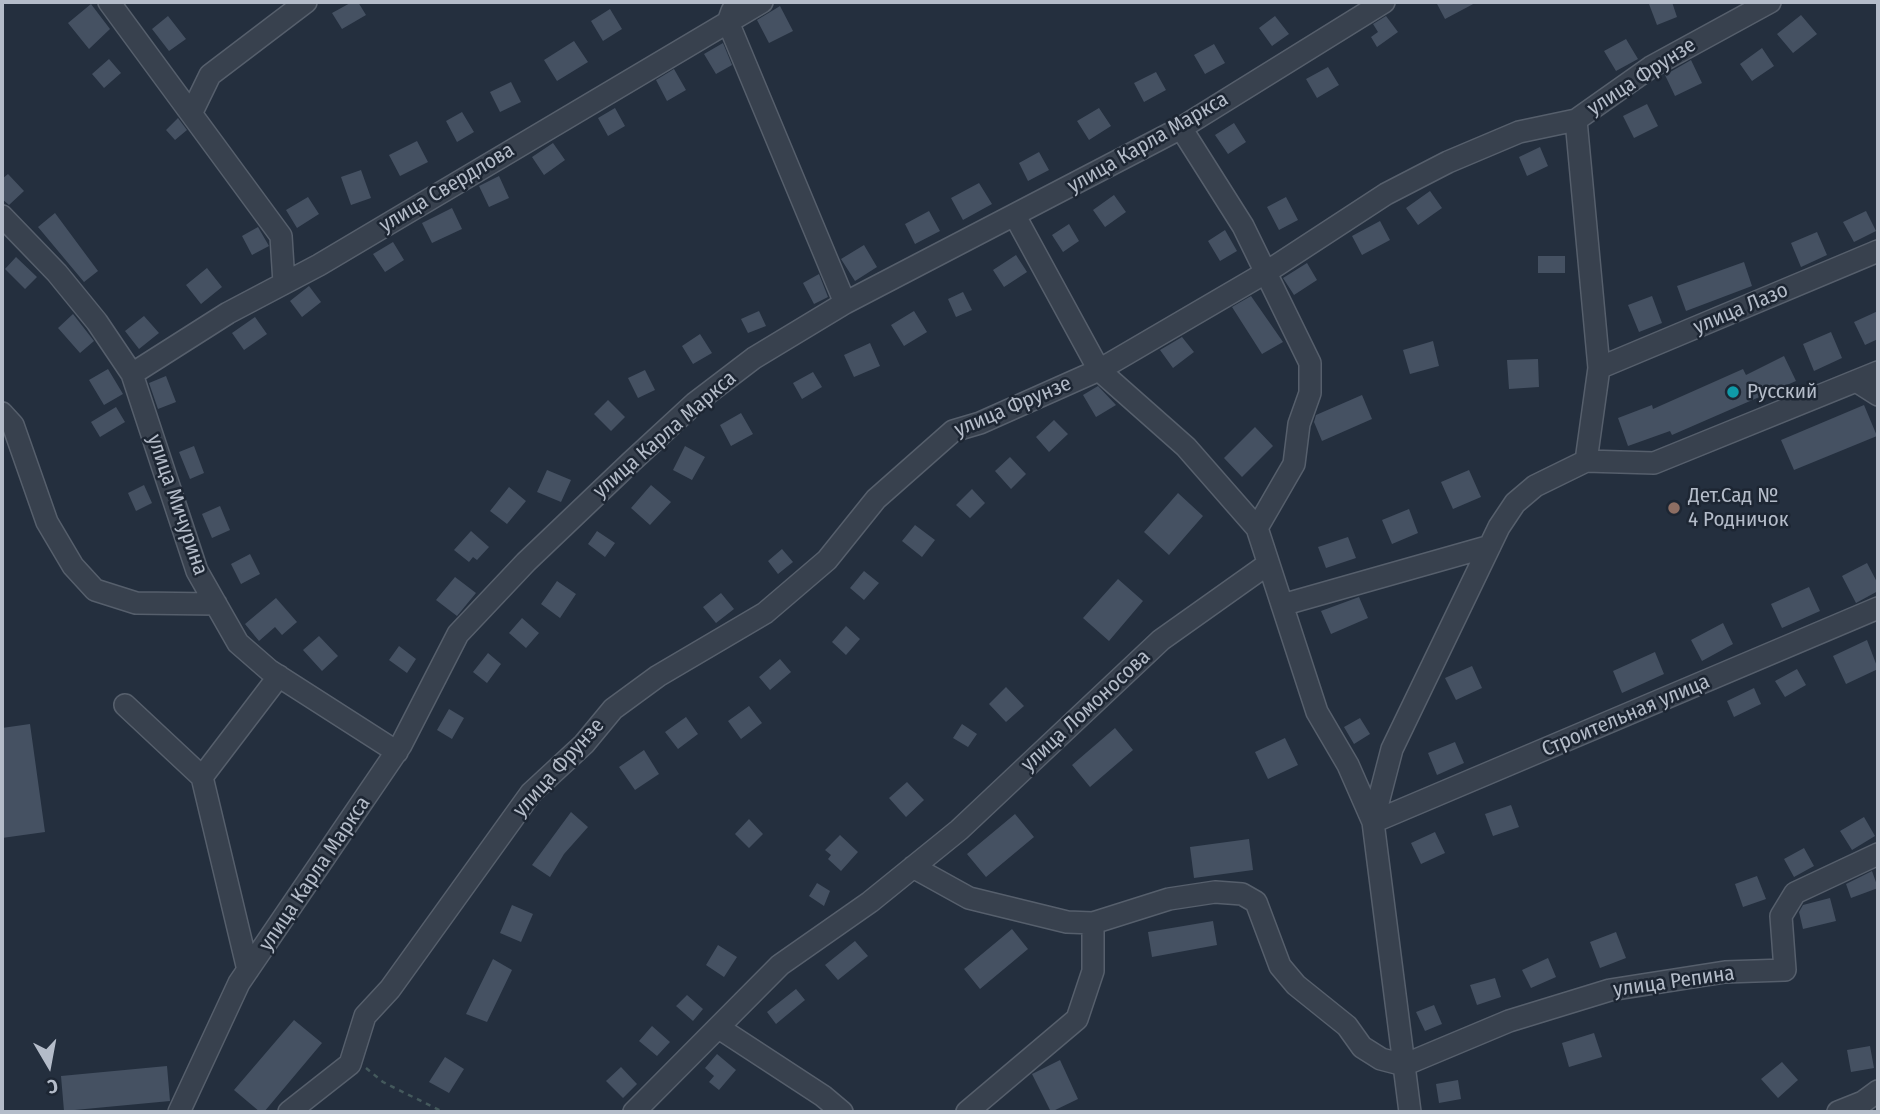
<!DOCTYPE html>
<html>
<head>
<meta charset="utf-8">
<style>
	body { margin:0 }
	#map { position:relative; width:1880px; height:1114px; overflow:hidden; background:#242f3e; font-family:"Fira Sans Condensed",sans-serif }
	canvas { display:block }
	.frame { position:absolute; inset:0; border:4px solid #b4bcc9; pointer-events:none }
	.north { position:absolute; left:14px; top:1030px; width:70px; height:70px; -webkit-text-stroke:5px #1d2633; paint-order:stroke; rotate:170deg; font-size:19px; font-weight:700; line-height:28px; text-align:center; color:#b4bcc9 }
	.north::after { content:''; display:block; margin:auto; width:24px; height:32px; background:#b4bcc9; clip-path:polygon(50% 0,100% 100%,50% 72%,0 100%) }
</style>
</head>
<body>
<div id="map">
<canvas width="1880" height="1114"></canvas>
<div class="frame"></div>
<div class="north">С</div>
</div>
<script>
const c = document.querySelector('canvas').getContext('2d');
c.lineJoin = 'round';
function paint(path, color) { c.fillStyle = color; c.fill(path, 'evenodd'); }
const shape = rows => new Path2D(rows.map(r => 'M' + r).join(''));
function strokePath(path, color, width, dash) { c.strokeStyle = color; c.lineWidth = width; c.lineCap = dash ? 'butt' : 'round'; c.setLineDash(dash || []); c.stroke(path); }
function label(font, color, halo, rows, align = 'center') {
  c.font = font + ' "Fira Sans Condensed",sans-serif'; c.lineWidth = 5; c.setLineDash([]); c.textBaseline = 'middle'; c.strokeStyle = halo; c.fillStyle = color; for (const [text, x, y, turn = 0] of rows) {
    c.save(); c.translate(x, y); c.rotate((+turn || 0) * Math.PI / 180); c.textAlign = isNaN(turn) ? turn : align; if (halo) c.strokeText(text, 0, 0); c.fillText(text, 0, 0); c.restore();
  }
}
paint(shape([
	[352,2,358,2,366,15,342,29,332,13],
	[1436,2,1477,2,1445,19],
	[1655,2,1672,2,1677,17,1657,25,1649,4],
	[91,4,110,29,89,49,68,23],
	[780,6,793,31,769,43,757,20],
	[610,9,622,29,603,41,591,21],
	[1801,15,1817,34,1793,53,1777,34],
	[168,16,186,39,169,51,152,29],
	[1275,16,1289,34,1272,46,1259,28],
	[1386,16,1398,32,1377,47,1371,37,1378,32,1373,24],
	[1626,39,1638,59,1616,71,1604,51],
	[574,41,588,62,557,81,544,60],
	[723,43,732,65,716,74,704,54],
	[1214,44,1225,63,1205,74,1194,55],
	[1762,48,1774,66,1752,81,1740,64],
	[109,59,121,73,104,88,92,74],
	[1691,60,1702,83,1675,96,1665,75],
	[1328,67,1339,85,1317,98,1306,79],
	[674,69,686,90,667,101,656,80],
	[1156,72,1166,90,1144,102,1134,83],
	[511,82,521,102,500,112,490,92],
	[1647,104,1658,126,1634,138,1623,116],
	[615,108,625,126,608,136,598,118],
	[1099,108,1111,126,1089,140,1077,121],
	[462,112,474,132,457,142,446,121],
	[178,118,187,130,175,140,166,130],
	[1234,123,1246,142,1228,154,1215,135],
	[417,141,428,162,400,176,389,155],
	[553,143,565,160,544,175,532,157],
	[1540,147,1548,166,1527,176,1519,157],
	[1039,152,1049,170,1028,181,1019,163],
	[361,170,371,198,351,205,341,177],
	[8,174,24,191,9,205,2,199,2,179],
	[499,176,509,198,489,207,479,186],
	[979,183,992,204,963,220,951,198],
	[1430,191,1442,208,1418,225,1406,208],
	[1114,195,1126,212,1105,227,1093,210],
	[308,197,319,214,297,228,286,210],
	[1286,197,1298,220,1279,230,1267,207],
	[452,208,462,229,432,243,422,223],
	[929,211,940,231,915,244,905,224],
	[1866,211,1876,231,1854,242,1843,222],
	[55,213,98,271,84,282,38,227],
	[1380,221,1390,240,1362,255,1352,236],
	[1069,224,1079,241,1063,252,1052,235],
	[258,227,269,246,252,255,242,236],
	[1225,230,1237,251,1220,261,1208,241],
	[1817,232,1827,255,1801,267,1791,243],
	[393,242,404,260,385,272,373,254],
	[864,245,877,267,855,281,841,259],
	[1016,255,1027,272,1004,287,993,270],
	[1538,256,1565,256,1565,273,1538,273],
	[16,257,37,277,25,289,5,269],
	[1744,262,1752,286,1686,311,1677,286],
	[1307,263,1317,280,1294,295,1283,278],
	[207,268,222,287,201,304,186,285],
	[819,274,828,297,814,304,803,283],
	[309,286,321,302,302,317,290,301],
	[963,292,972,310,956,317,948,299],
	[1251,296,1283,342,1262,354,1232,307],
	[1652,296,1662,323,1639,332,1628,305],
	[759,311,766,326,748,333,741,319],
	[914,311,927,332,904,346,891,325],
	[1878,311,1878,339,1865,345,1854,322],
	[73,314,94,341,80,353,58,328],
	[144,316,159,333,139,349,125,331],
	[255,317,267,334,244,350,232,333],
	[1831,332,1842,358,1814,371,1803,344],
	[700,334,712,353,693,364,682,346],
	[1182,337,1194,352,1173,368,1160,350],
	[1433,341,1439,366,1410,374,1403,350],
	[870,343,880,366,854,377,844,355],
	[1784,356,1796,381,1672,435,1670,431,1628,446,1618,418,1652,405,1653,409,1743,369,1746,375],
	[1538,359,1539,387,1509,389,1507,360],
	[108,369,123,394,104,405,89,380],
	[645,370,655,390,638,398,628,378],
	[813,372,822,387,802,399,793,383],
	[166,376,176,402,158,409,149,383],
	[1098,386,1116,405,1096,417,1083,395],
	[1362,395,1372,419,1322,441,1314,422,1316,415],
	[608,400,625,417,611,431,594,414],
	[1864,405,1877,436,1794,470,1781,440],
	[116,407,125,422,100,437,91,422],
	[741,413,753,434,731,446,720,425],
	[1054,420,1068,434,1049,452,1036,437],
	[1255,427,1273,446,1242,477,1224,458],
	[194,446,204,473,190,479,179,452],
	[685,446,705,457,692,480,673,470],
	[1010,457,1026,474,1011,489,995,471],
	[547,470,571,480,561,502,537,492],
	[1469,470,1481,497,1453,509,1441,482],
	[144,485,152,503,136,511,128,493],
	[651,485,671,502,650,525,631,508],
	[509,487,526,501,507,524,490,511],
	[972,489,985,503,970,518,956,505],
	[1178,493,1203,516,1169,555,1144,532],
	[220,506,230,530,212,538,202,514],
	[1409,509,1418,533,1392,544,1382,520],
	[915,525,935,540,922,557,902,541],
	[471,531,489,547,477,560,473,557,469,562,454,550],
	[597,531,615,543,605,557,588,544],
	[1348,537,1356,558,1326,568,1318,547],
	[782,549,793,562,778,574,768,561],
	[250,554,260,574,241,584,231,564],
	[1867,563,1878,584,1878,591,1856,603,1842,576],
	[864,571,879,583,864,600,850,588],
	[455,577,476,593,457,616,436,600],
	[1118,579,1143,601,1109,641,1083,618],
	[557,581,576,594,560,618,541,604],
	[1809,587,1820,611,1782,628,1771,604],
	[721,593,734,609,716,623,703,607],
	[1359,597,1368,618,1331,634,1321,611],
	[276,598,297,622,282,635,275,627,259,641,245,624],
	[522,618,539,633,526,648,509,633],
	[1723,623,1733,644,1702,661,1691,640],
	[846,626,860,639,846,655,832,642],
	[319,636,338,656,322,671,303,650],
	[1867,640,1878,669,1846,684,1833,656],
	[399,646,416,659,407,673,389,660],
	[1655,652,1664,674,1622,693,1613,671],
	[488,653,501,664,487,683,473,672],
	[780,659,791,672,770,690,759,677],
	[1472,666,1482,688,1456,700,1445,678],
	[1797,669,1806,685,1785,697,1775,681],
	[1006,687,1024,706,1006,722,989,704],
	[1754,688,1761,704,1734,717,1727,701],
	[749,706,762,723,741,739,728,721],
	[449,709,464,718,452,739,437,730],
	[686,717,698,734,678,749,665,732],
	[1360,718,1370,734,1354,744,1344,727],
	[30,724,45,832,2,838,2,728],
	[962,724,977,734,968,747,953,738],
	[1115,728,1133,750,1090,787,1072,765],
	[1285,738,1298,765,1268,779,1255,752],
	[1455,742,1464,763,1437,775,1428,753],
	[644,750,659,774,635,790,619,767],
	[907,782,924,800,906,817,889,798],
	[1511,805,1519,827,1493,836,1485,814],
	[571,812,588,827,564,854,550,877,532,865],
	[1015,814,1034,837,986,877,967,854],
	[1864,817,1875,836,1852,850,1840,831],
	[749,819,763,834,749,848,735,834],
	[1435,832,1445,853,1421,864,1411,843],
	[840,835,858,852,841,871,828,859,831,855,825,850],
	[1249,839,1253,870,1194,878,1190,847],
	[1804,848,1814,866,1794,877,1784,859],
	[1872,871,1878,888,1851,898,1846,884],
	[1757,876,1766,899,1743,907,1735,884],
	[817,883,830,891,824,906,809,896],
	[1830,898,1836,921,1803,929,1799,912,1803,905],
	[512,905,533,914,521,942,500,933],
	[1213,921,1217,945,1152,957,1148,932],
	[1012,929,1028,949,980,989,964,969],
	[1616,932,1626,958,1600,968,1590,942],
	[855,941,868,956,838,980,825,965],
	[718,945,737,957,724,977,706,965],
	[1548,958,1556,977,1531,988,1522,970],
	[493,959,512,970,487,1022,466,1014],
	[1495,978,1501,997,1477,1005,1470,985],
	[796,989,805,1000,776,1024,767,1012],
	[687,995,703,1009,693,1021,676,1006],
	[1434,1005,1442,1024,1425,1031,1416,1012],
	[294,1020,322,1043,264,1112,260,1112,234,1090],
	[652,1026,670,1042,657,1056,639,1041],
	[1594,1033,1602,1057,1569,1067,1562,1043],
	[1870,1046,1874,1068,1851,1072,1847,1050],
	[717,1054,736,1070,719,1090,709,1082,714,1076,705,1068],
	[445,1057,464,1069,449,1093,429,1082],
	[1060,1060,1078,1099,1051,1112,1032,1074],
	[1782,1062,1798,1080,1778,1098,1761,1079],
	[167,1066,170,1101,64,1111,61,1076],
	[621,1067,637,1084,623,1098,606,1081],
	[1458,1080,1461,1099,1439,1103,1436,1084]
]), '#455162');
const minor = shape([
	[109,2,281,236,284,283],
	[732,11,728,22,845,303],
	[192,112,210,75,306,2],
	[1576,120,1599,368],
	[1181,128,1243,226,1310,363,1310,393,1299,424,1294,464,1257,528,1317,712,1348,765,1373,822,1878,608],
	[2,216,57,273,97,322,132,374,197,571,238,643,269,670,397,752],
	[1015,216,1099,370,1186,447,1257,528],
	[132,374,228,313,319,265,762,2],
	[1856,381,1878,395],
	[2,413,13,425,47,522,73,566,95,590,136,603,216,604],
	[1586,461,1599,368,1878,251],
	[1282,605,1490,546],
	[125,705,202,777],
	[913,867,969,898,1067,922,1093,923,1169,899,1215,892,1242,894,1256,902,1280,966,1296,985,1347,1026,1362,1047,1381,1059,1404,1065,1509,1021,1610,990,1725,972,1785,970,1781,916,1795,893,1878,854],
	[248,970,202,777,279,676],
	[719,1028,823,1096,842,1112],
	[179,1112,239,983,401,745,458,634,526,562,631,462,695,403,754,358,845,303,1181,128,1384,2],
	[289,1112,350,1064,365,1016,390,989,531,793,584,744,613,709,658,676,765,613,827,560,876,499,953,431,980,423,1099,370,1265,273,1386,194,1448,162,1519,132,1576,120,1651,67,1770,2],
	[634,1112,780,965,870,902,959,830,1161,640,1268,564],
	[967,1112,1077,1019,1093,971,1093,923],
	[1410,1112,1373,822,1392,749,1499,527,1515,503,1535,486,1586,461,1654,463,1878,372],
	[1838,1112,1863,1102,1878,1091]
]);
strokePath(minor, '#565f6c', 24);
strokePath(shape([
	[366,1068,383,1082,443,1112]
]), '#44595c', 2.5, [5, 5]);
strokePath(minor, '#38414e', 21);
for (const [x, y, r, color] of [
	[1733,392,7,"#0f9aa8"],
	[1674,508,7,"#8d6e63"]
]) { const dot = new Path2D(); dot.arc(x, y, r, 0, 2 * Math.PI); c.fillStyle = color; c.fill(dot); strokePath(dot, '#1d2633', 2.5); }
label('21px', '#b4bcc9', '#1d2633', [
	["улица Фрунзе",1642,77,-33],
	["улица Карла Маркса",1148,143,-30],
	["улица Свердлова",447,188,-31],
	["улица Лазо",1741,309,-23],
	["улица Фрунзе",1013,407,-23],
	["улица Карла Маркса",665,435,-41],
	["улица Мичурина",177,505,71],
	["улица Ломоносова",1086,711,-43],
	["Строительная улица",1626,716,-23],
	["улица Фрунзе",559,768,-48],
	["улица Карла Маркса",315,874,-56],
	["улица Репина",1674,982,-8]
]);
label('21px', '#b4bcc9', '#1d2633', [
	["Русский",1747,392],
	["Дет.Сад №",1688,496],
	["4 Родничок",1688,520]
], 'left');
</script>
</body>
</html>
